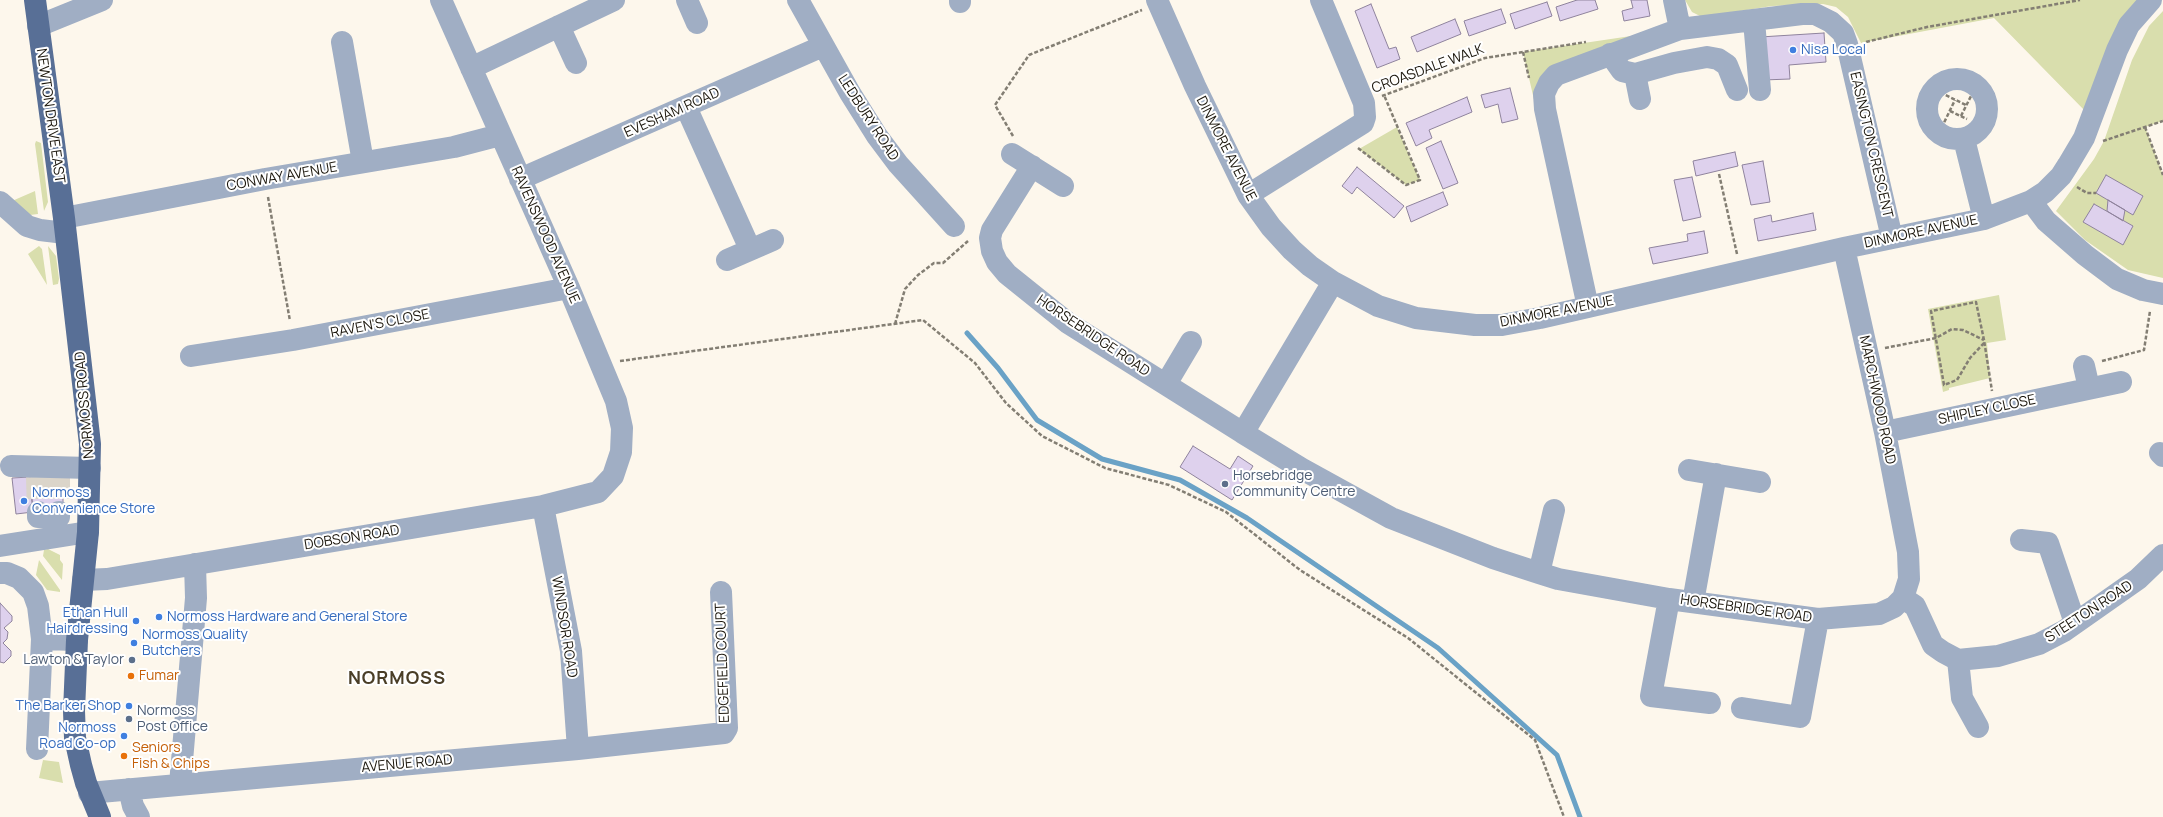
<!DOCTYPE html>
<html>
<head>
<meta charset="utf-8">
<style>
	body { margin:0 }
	canvas { display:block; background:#fdf7ec }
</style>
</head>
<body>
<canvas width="2163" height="817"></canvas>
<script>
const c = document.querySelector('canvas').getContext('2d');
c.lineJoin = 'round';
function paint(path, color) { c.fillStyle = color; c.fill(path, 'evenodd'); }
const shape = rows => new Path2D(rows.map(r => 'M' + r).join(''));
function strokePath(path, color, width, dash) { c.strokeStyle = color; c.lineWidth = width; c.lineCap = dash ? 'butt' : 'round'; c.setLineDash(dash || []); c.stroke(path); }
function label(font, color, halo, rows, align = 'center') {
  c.font = font + ' Manrope,sans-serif'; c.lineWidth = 4; c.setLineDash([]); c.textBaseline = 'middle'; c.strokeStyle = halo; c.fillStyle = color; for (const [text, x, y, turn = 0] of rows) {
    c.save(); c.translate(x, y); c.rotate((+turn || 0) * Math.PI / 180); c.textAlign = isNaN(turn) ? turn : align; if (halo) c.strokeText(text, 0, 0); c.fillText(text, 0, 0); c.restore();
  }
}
paint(shape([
	[1685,0,2141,0,2086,112,1994,18,1861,43,1848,17,1836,7,1823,4,1772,6,1702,17,1692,12],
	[2163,11,2163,121,2145,127,2163,175,2163,278,2128,270,2085,240,2056,211,2094,159,2104,141,2132,60,2149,26],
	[1631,36,1595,56,1535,104,1523,52],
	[1397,127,1420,180,1406,185,1359,149],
	[36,141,41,143,48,202,44,211,35,144],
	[35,191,38,214,30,215,12,201],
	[39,246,42,249,47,285,28,254],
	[48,246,56,256,59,279,58,284,53,285],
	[1999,295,2006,340,1987,343,1990,378,1949,388,1949,390,1943,392,1928,309],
	[48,549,60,555,60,560,63,564,62,580,43,556,44,550],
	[39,560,60,590,60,592,47,590,36,575],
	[43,760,59,762,63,783,39,778]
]), '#d9dead');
strokePath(shape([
	[967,333,998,368,1037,420,1102,459,1180,480,1247,518,1438,648,1557,755,1580,817]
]), '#6aa2c6', 5);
const building = shape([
	[1577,0,1595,0,1598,9,1560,21,1556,7,1577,0],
	[1631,0,1647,0,1650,16,1624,21,1622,11,1633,8,1631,0],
	[1547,2,1552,16,1515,29,1510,14,1547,2],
	[1371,4,1389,49,1396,47,1400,59,1377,68,1355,11,1371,4],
	[1501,9,1506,23,1469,36,1464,21,1501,9],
	[1455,19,1461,34,1417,52,1411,37,1455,19],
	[1824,33,1826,62,1789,65,1790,79,1763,80,1760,37,1824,33],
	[1510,88,1518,119,1502,123,1498,104,1485,108,1481,95,1510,88],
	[1467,97,1472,112,1429,130,1432,138,1416,146,1406,123,1467,97],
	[1441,141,1458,183,1443,189,1426,148,1441,141],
	[1735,152,1738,166,1696,176,1693,161,1735,152],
	[1763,161,1770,202,1751,205,1742,165,1763,161],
	[1357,167,1404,206,1394,218,1357,187,1352,194,1342,186,1357,167],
	[2106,175,2143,196,2133,215,2096,193,2106,175],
	[1692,177,1701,217,1683,221,1674,180,1692,177],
	[1443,192,1448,205,1411,222,1406,207,1443,192],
	[2108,200,2125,210,2123,221,2107,211,2108,200],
	[2094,204,2133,226,2123,245,2083,222,2094,204],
	[1813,213,1816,230,1758,241,1754,219,1771,215,1772,222,1813,213],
	[1704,231,1708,253,1653,264,1649,248,1688,241,1687,234,1704,231],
	[1193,446,1230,469,1238,456,1253,466,1232,500,1180,467,1193,446],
	[30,477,63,477,63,512,33,512,30,477],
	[30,477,33,512,16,514,12,478,30,477],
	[0,603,12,616,12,621,4,628,8,632,7,639,3,643,11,651,11,656,4,663,0,662,0,603]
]);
paint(building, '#ded1ed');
strokePath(building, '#8f839d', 1);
strokePath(shape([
	[37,477,38,512],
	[59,477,59,512]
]), '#dbd5ca', 22, [22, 11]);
strokePath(shape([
	[1866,42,1927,27,2080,0],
	[1523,52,1529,78],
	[1935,90,1966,105],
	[1382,96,1485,58,1586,42],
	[1950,111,1967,119],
	[1961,116,1976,86],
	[2145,127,2163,175],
	[1939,133,1955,100],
	[1013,136,995,105,1029,55,1142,10],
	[2103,141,2163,121],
	[1358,148,1406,185,1420,180,1384,95],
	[1719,174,1737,254],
	[2077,187,2087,193,2096,193],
	[268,197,290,321],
	[895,324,905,289,918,275,934,263,943,263,968,241],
	[1984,343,1970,358,1957,380,1944,385,1931,311,1976,302,1984,340,1992,391],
	[1885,348,1936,338,1952,329,1963,330,1984,340],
	[620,361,923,320,975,363,1006,403,1042,436,1105,468,1169,485,1226,512,1300,570,1408,638,1535,740,1564,817],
	[2102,361,2144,350,2150,311]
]), '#837e73', 2.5, [4, 2]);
strokePath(shape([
	[687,0,697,23],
	[798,0,850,93,877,136,898,164,954,226],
	[1157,0,1195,86,1248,195,1271,227,1292,250,1310,266,1333,282,1378,306,1416,318,1475,325,1502,325,1540,318,1844,248,1984,219,2031,201,2045,192,2061,176,2068,165,2084,138,2117,50,2129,25,2151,0],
	[1674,0,1680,29],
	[960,2,960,0],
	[1754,21,1760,90],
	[38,26,102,0],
	[559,26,576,63],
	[342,42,363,162],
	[1610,54,1622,71,1635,74,1674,63,1707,57,1718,59,1727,65,1737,90],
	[471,68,614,0],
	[1635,74,1640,99],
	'1927 109a30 30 0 1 1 60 0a30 30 0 1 1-60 0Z',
	[686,107,750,249],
	[1964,139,1984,219],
	[1012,154,1063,186],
	[1032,166,992,230,990,238,992,251,997,262,1007,274,1068,323,1243,433],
	[520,179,823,46],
	[1248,195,1363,123,1365,117,1364,103,1321,0],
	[2031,201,2046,221,2085,255,2117,279,2143,290,2163,294],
	[0,202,27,226,40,230,65,233],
	[64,218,265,179,454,147,500,135],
	[727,260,773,240],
	[1333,282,1243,433,1302,469,1391,518,1493,558,1539,573,1558,579,1669,599,1818,619,1879,614,1894,607,1903,598,1909,579,1908,552,1885,432,1844,248],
	[1588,307,1545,109,1544,94,1549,83,1556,75,1680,29,1802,14,1815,14,1831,22,1843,33,1847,44,1892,238],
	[191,356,293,340,569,288],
	[2084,366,2089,388],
	[1166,384,1191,342],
	[1885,432,2121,382],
	[2160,453,2163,456],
	[11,466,90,468],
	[1689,470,1760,482],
	[543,506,571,651,578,749],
	[38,512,38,517,59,517,59,512],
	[2021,540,2048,543,2075,623],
	[0,546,88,532],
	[0,573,7,573,19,578,33,592,38,606,42,639,77,640],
	[1539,573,1554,510],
	[83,580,107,579,543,506,598,492,613,476,621,452,622,428,616,401,569,288,441,0],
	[1903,598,1915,606,1933,645,1943,652,1958,660,1998,656,2039,644,2064,631,2138,579,2163,555],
	[1669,599,1651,696,1710,703],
	[1693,602,1716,474],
	[1958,660,1962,698,1978,727],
	[1742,708,1800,717,1818,619],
	[37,749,42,639],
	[180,784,196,598,195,564],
	[129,789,133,806,139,817],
	[89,793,578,749,724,733,727,728,721,592]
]), '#a0aec4', 22);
strokePath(shape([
	[35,0,64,218,90,444,88,532,77,640,74,711,75,738,81,765,86,783,100,817]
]), '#586f96', 22);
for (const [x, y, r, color] of [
	[1793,50,4,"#3f7fe0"],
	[1225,484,4,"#5c6f8a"],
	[24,501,4,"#3f7fe0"],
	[159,617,4,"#3f7fe0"],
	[136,621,4,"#3f7fe0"],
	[134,643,4,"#3f7fe0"],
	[132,660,4,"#5c6f8a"],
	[131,676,4,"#e8710a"],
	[129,706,4,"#3f7fe0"],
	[129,719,4,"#5c6f8a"],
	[124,736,4,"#3f7fe0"],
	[124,756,4,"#e8710a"]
]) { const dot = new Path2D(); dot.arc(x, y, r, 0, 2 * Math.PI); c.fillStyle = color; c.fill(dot); strokePath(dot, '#fff', 1.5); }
label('14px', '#366cbe', '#fff', [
	["Nisa Local",1801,50],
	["Normoss",32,493],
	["Convenience Store",32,509],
	["Ethan Hull",128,613,"right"],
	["Hairdressing",128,629,"right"],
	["Normoss Hardware and General Store",167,617],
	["Normoss Quality",142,635],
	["Butchers",142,651],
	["The Barker Shop",121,706,"right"],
	["Normoss",116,728,"right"],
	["Road Co-op",116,744,"right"]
], 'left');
label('14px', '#1b160c', '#fff', [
	["CROASDALE WALK",1428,69,-20],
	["EVESHAM ROAD",672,113,-24],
	["NEWTON DRIVE EAST",50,116,82],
	["LEDBURY ROAD",868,118,57],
	["EASINGTON CRESCENT",1871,145,77],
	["DINMORE AVENUE",1226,149,63],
	["CONWAY AVENUE",282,177,-10],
	["DINMORE AVENUE",1921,232,-12],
	["RAVENSWOOD AVENUE",545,235,66],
	["DINMORE AVENUE",1557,312,-11],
	["RAVEN'S CLOSE",380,324,-11],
	["HORSEBRIDGE ROAD",1093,336,34],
	["MARCHWOOD ROAD",1877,400,78],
	["NORMOSS ROAD",85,405,-95],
	["SHIPLEY CLOSE",1987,410,-12],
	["DOBSON ROAD",352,538,-9],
	["HORSEBRIDGE ROAD",1746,609,8],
	["STEETON ROAD",2089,612,-33],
	["WINDSOR ROAD",564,627,81],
	["EDGEFIELD COURT",723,663,-92],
	["AVENUE ROAD",407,764,-5]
]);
label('14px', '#4e5e75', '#fff', [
	["Horsebridge",1233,476],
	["Community Centre",1233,492],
	["Lawton & Taylor",124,660,"right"],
	["Normoss",137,711],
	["Post Office",137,727]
], 'left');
label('14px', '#c56008', '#fff', [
	["Fumar",139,676],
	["Seniors",132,748],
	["Fish & Chips",132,764]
], 'left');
c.letterSpacing = '1px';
label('bold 18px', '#4a3e27', '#fff', [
	["NORMOSS",397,679]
]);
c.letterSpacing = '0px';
</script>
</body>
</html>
